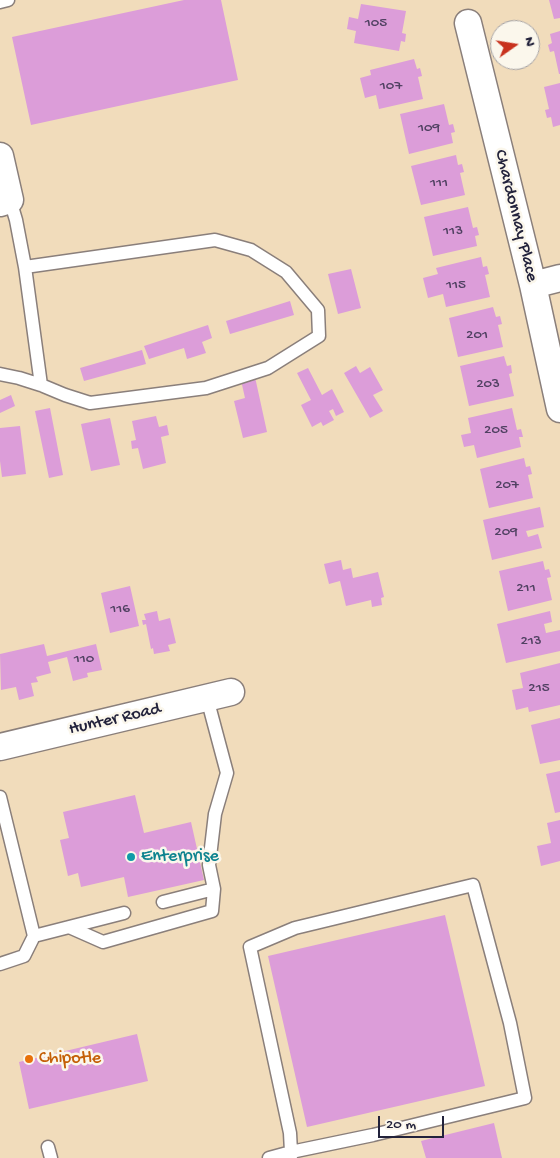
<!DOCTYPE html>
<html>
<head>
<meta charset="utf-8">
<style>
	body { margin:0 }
	#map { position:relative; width:560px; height:1158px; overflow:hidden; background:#f1dcbb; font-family:"Gochi Hand",sans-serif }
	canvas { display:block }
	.north { position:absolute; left:490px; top:20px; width:50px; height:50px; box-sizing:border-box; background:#fbf7ec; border:1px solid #a4a2a5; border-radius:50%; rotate:77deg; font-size:14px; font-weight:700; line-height:20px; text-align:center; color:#22223b }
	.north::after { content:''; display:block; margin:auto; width:18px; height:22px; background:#c8321e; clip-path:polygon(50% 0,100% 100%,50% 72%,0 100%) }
	.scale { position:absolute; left:378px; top:1116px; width:66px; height:22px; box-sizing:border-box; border:2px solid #22223b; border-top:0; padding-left:6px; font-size:15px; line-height:18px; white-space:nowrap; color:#22223b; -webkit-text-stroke:4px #fbf7ec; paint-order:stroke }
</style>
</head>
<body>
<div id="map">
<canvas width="560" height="1158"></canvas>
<div class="north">N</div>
<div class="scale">20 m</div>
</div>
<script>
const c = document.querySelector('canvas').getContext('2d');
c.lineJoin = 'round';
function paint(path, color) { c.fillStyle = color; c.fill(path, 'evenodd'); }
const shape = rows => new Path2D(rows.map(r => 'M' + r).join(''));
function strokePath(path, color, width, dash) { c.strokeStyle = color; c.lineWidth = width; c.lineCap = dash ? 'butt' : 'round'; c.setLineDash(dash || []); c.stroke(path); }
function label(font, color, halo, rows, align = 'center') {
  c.font = font + ' "Gochi Hand",sans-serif'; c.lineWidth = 5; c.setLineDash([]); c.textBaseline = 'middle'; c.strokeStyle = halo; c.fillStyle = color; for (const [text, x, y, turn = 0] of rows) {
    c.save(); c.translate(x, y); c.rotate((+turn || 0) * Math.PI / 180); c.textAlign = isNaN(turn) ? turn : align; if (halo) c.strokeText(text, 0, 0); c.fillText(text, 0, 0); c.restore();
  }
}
paint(shape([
	[184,0,221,0,238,80,31,125,12,37],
	[549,0,560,0,560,18,554,19],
	[361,4,406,11,402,33,406,34,405,42,401,41,399,51,354,43,356,31,347,29,349,17,358,19],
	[560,31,560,74,559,74,554,51,550,52,548,45,552,43,550,34],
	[414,59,417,69,420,68,422,76,418,77,423,99,379,109,376,95,365,98,360,78,371,75,370,70],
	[560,83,560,125,553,127,551,117,547,118,545,110,549,109,544,87],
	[444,104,449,125,453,124,455,132,451,133,453,143,409,154,400,114],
	[456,155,458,165,462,164,464,172,460,173,465,195,421,205,411,166],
	[468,207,473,228,477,227,479,235,475,236,477,246,433,256,424,217],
	[481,257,483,267,487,266,489,274,485,275,490,297,446,307,443,294,428,298,423,278,438,274,436,268],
	[351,269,361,308,338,314,328,274],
	[290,301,294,315,230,334,226,321],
	[493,307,496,317,500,316,502,324,498,325,503,347,458,357,449,318],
	[208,325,212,338,202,342,206,353,187,359,184,348,149,359,144,346],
	[142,350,146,364,84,381,80,368],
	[504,356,507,366,511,365,512,373,509,374,514,396,469,406,460,366],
	[356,366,360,373,370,367,383,390,373,395,383,411,370,418,344,373],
	[308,368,322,395,332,389,344,412,336,416,333,409,329,411,334,420,323,426,321,422,312,427,301,405,311,400,297,373],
	[255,377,267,432,243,438,234,401,245,398,241,380],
	[11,395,15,406,0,413,0,400],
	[50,408,63,475,49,478,35,411],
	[512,408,517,430,521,429,523,437,519,437,521,447,477,458,474,445,464,447,461,435,471,433,468,418],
	[156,416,159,427,167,425,169,435,161,437,166,463,143,469,138,448,132,449,131,441,136,440,132,421],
	[110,418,120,465,91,471,81,424],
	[20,426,26,474,2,477,0,461,0,428],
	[524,458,526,467,530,466,532,474,528,475,533,498,489,508,480,469],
	[540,507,544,527,526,531,528,537,538,534,542,548,492,560,483,520],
	[341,560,343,570,351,568,353,578,378,572,384,597,381,598,382,605,372,607,371,600,346,606,340,581,329,584,324,564],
	[543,561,545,570,549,569,551,577,547,578,552,600,508,611,499,571],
	[130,586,139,626,110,633,101,593],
	[157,611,159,621,170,618,176,643,168,645,170,651,154,654,153,648,151,649,146,624,143,625,142,620,146,620,144,614],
	[550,611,552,622,544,624,546,633,560,630,560,651,506,663,497,624],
	[44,644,47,656,96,644,102,670,87,673,88,677,73,681,67,657,48,662,51,673,36,677,38,682,31,683,34,696,19,700,16,687,1,690,0,654],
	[560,663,560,705,529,712,528,707,516,710,512,690,523,688,520,673],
	[560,718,560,760,540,764,531,725],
	[560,771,560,812,555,813,546,774],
	[135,795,144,833,191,822,204,880,128,897,124,877,81,887,78,873,68,876,60,840,69,838,63,812],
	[560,820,560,861,541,866,537,846,551,843,547,823],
	[445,915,485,1086,307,1127,268,956],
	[137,1034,148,1081,29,1109,19,1062],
	[494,1123,502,1158,426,1158,421,1141]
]), '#dc9dd9');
const lane = shape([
	[0,2,8,0],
	[10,200,16,220,25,267,41,385],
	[0,374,19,378,41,385,65,395,90,403,206,388,268,368,319,336,318,310,286,272,251,250,215,240,25,267],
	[0,797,34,936,24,956,0,964],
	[163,902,214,889,209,865,215,814,227,773,207,698],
	[69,927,103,942,212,911,214,889],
	[34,936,124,913],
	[48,1147,51,1158],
	[269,1158,291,1152,373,1135,525,1098,510,1023,473,885,295,928,250,947,290,1133,291,1152,291,1158]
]);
const street = shape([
	[468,23,533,285,560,409],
	[0,156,10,200,0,203],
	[533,285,560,278],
	[0,747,231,692]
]);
strokePath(lane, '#8a7f7b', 15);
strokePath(street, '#8a7f7b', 29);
strokePath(lane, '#fff', 12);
strokePath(street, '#fff', 26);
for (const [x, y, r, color] of [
	[131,857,5,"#0f9aa8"],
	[29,1059,5,"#e8710a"]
]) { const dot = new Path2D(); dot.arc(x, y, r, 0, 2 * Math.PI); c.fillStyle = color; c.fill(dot); strokePath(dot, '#fbf7ec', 2); }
label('15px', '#504162', null, [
	["105",376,24],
	["107",391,87],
	["109",429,129],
	["111",439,184],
	["113",453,232],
	["115",456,286],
	["201",477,336],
	["203",488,385],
	["205",496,431],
	["207",507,486],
	["209",506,533],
	["211",526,589],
	["116",120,610],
	["213",531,642],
	["110",84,660],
	["215",539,689]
]);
label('18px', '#22223b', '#fbf7ec', [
	["Chardonnay Place",515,216,76],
	["Hunter Road",115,720,-13]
]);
label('18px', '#0d838f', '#fbf7ec', [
	["Enterprise",141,857]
], 'left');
label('18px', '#c56008', '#fbf7ec', [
	["Chipotle",39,1059]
], 'left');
</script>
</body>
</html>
